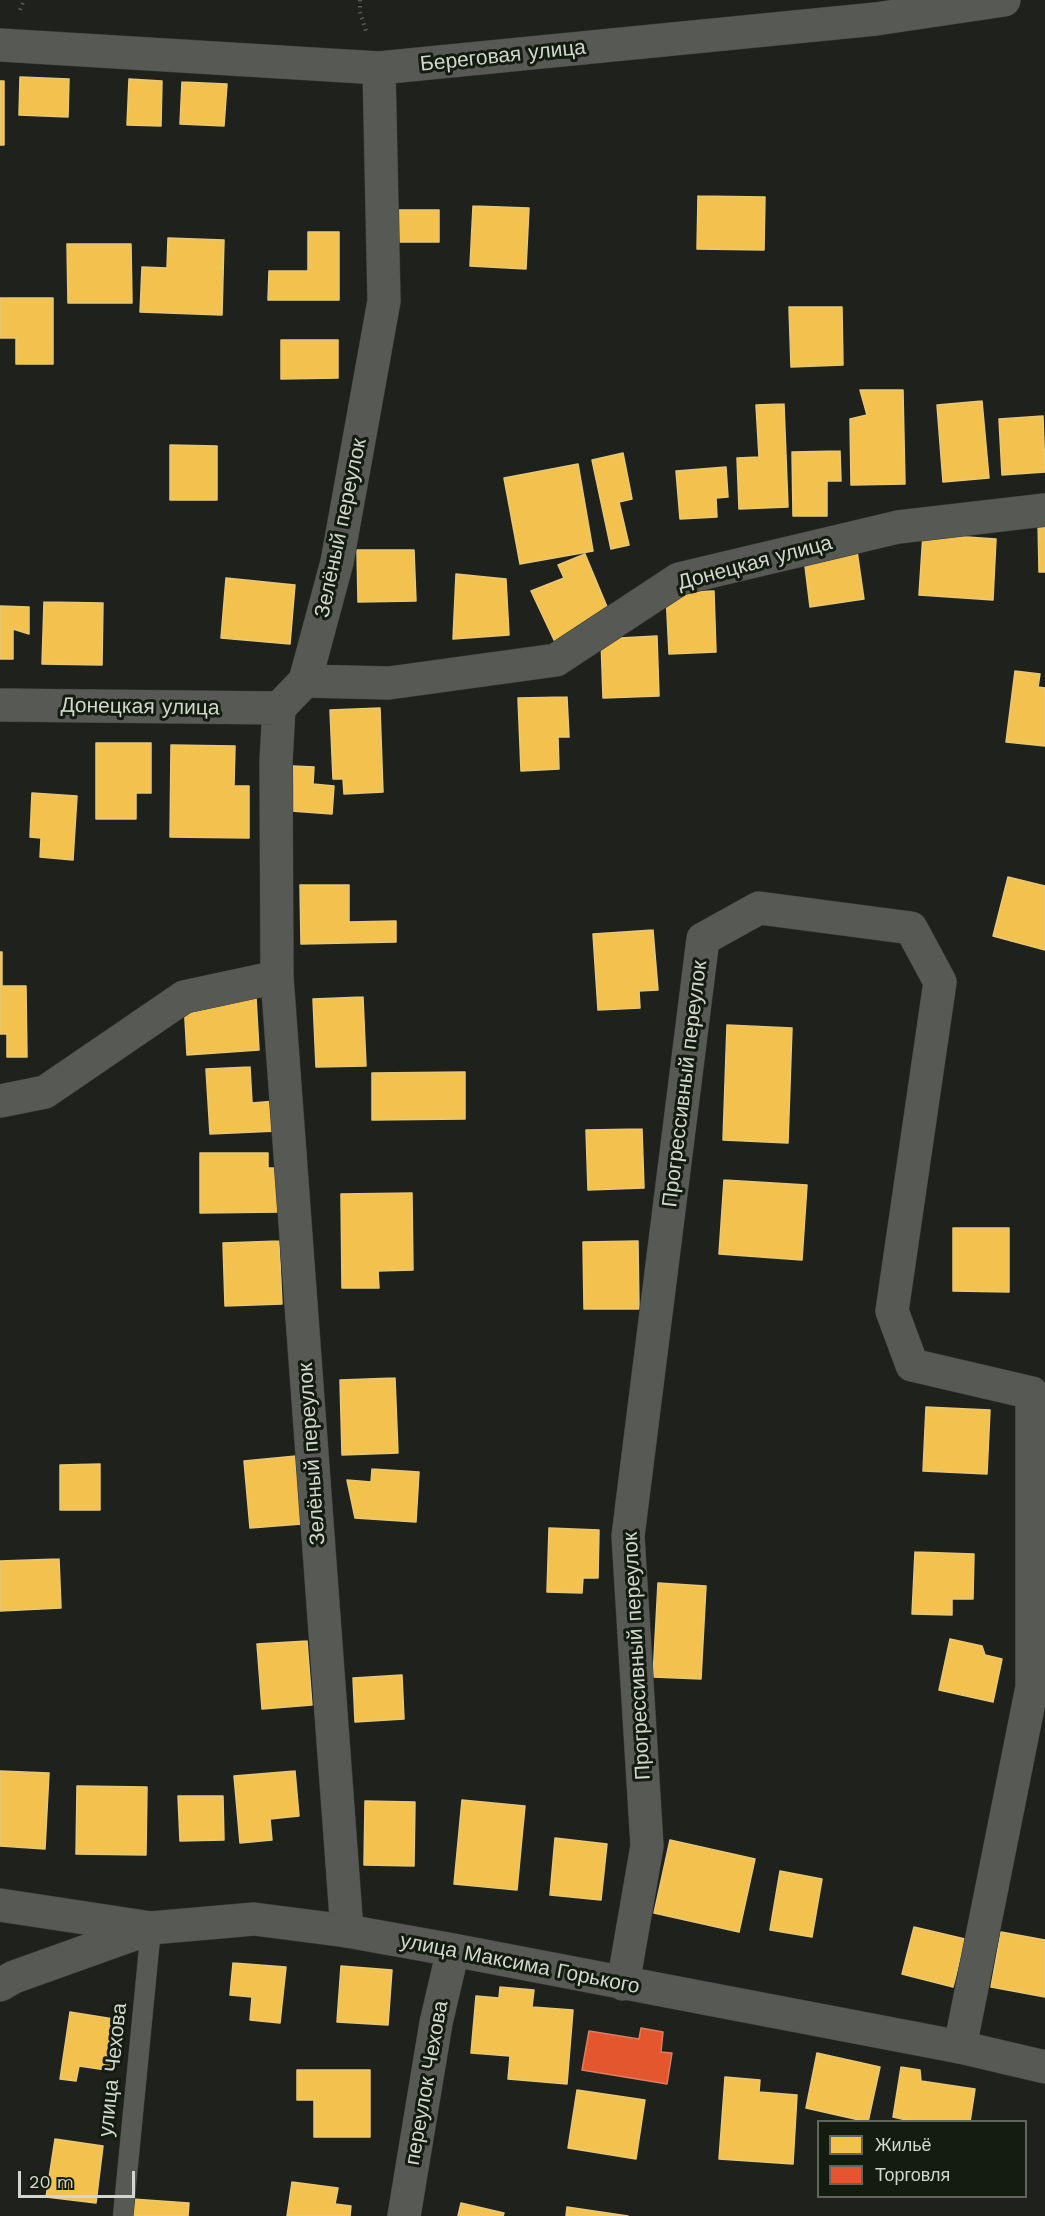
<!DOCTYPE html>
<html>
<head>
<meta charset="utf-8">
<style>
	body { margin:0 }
	#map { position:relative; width:1045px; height:2216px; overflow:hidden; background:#1e211c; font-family:"Work Sans",sans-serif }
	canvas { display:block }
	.legend { position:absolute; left:817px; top:2120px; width:210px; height:78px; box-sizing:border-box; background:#141b10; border:2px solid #60665c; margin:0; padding:8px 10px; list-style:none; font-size:18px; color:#d1d7cf }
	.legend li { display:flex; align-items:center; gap:12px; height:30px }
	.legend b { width:30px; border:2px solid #60665c }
	.scale { position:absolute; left:18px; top:2171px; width:117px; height:27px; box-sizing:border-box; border:3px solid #d1d7cf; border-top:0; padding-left:8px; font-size:18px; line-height:21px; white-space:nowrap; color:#d1d7cf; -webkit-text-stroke:4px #141b10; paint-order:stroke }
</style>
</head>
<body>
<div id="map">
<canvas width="1045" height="2216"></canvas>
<ul class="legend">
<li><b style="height:16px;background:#f2c14e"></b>Жильё</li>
<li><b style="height:16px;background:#e4572e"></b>Торговля</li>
</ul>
<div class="scale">20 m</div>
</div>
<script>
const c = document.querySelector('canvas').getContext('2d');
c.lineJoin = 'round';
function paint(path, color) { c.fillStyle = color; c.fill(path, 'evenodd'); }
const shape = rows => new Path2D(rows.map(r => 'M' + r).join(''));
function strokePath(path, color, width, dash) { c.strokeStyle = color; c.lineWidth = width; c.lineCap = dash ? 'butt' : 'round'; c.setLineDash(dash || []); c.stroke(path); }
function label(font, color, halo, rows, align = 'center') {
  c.font = font + ' "Work Sans",sans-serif'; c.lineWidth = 6; c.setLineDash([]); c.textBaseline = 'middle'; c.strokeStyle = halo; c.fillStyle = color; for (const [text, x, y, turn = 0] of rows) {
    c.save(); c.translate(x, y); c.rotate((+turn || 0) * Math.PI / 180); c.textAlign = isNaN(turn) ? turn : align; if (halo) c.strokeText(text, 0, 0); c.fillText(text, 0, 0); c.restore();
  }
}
const homes = shape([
	[20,77,69,79,68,117,19,115,20,77],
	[129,79,162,81,161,126,127,125,129,79],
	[0,81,4,81,4,145,0,145,0,81],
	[182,82,227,84,224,126,180,124,182,82],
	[698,196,765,197,764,250,697,249,698,196],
	[473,206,529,208,526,269,470,266,473,206],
	[397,210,439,210,439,242,397,242,397,210],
	[308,232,339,232,339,300,268,300,269,271,308,271,308,232],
	[168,238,224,240,222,315,140,312,142,267,167,268,168,238],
	[67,244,131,244,132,303,68,303,67,244],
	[0,298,53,298,53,364,16,364,16,338,0,338,0,298],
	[789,307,842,307,843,365,791,367,789,307],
	[281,340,338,340,338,378,281,379,281,340],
	[860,390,903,390,905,484,851,485,850,419,867,415,860,390],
	[982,401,989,478,943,482,937,405,982,401],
	[784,404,788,507,739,509,737,458,759,457,756,405,784,404],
	[1043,416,1045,472,1002,475,999,419,1043,416],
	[170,445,217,446,217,500,170,500,170,445],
	[840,451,841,481,827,481,827,516,793,516,792,452,840,451],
	[623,453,632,499,619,502,629,545,611,549,592,460,623,453],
	[578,464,593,551,520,564,504,478,578,464],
	[726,467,728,497,716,498,717,517,680,519,676,471,726,467],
	[1038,521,1045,521,1045,572,1039,572,1038,521],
	[923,534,996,539,993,600,919,595,923,534],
	[357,550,414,550,416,601,358,602,357,550],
	[857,551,864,599,810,607,804,558,857,551],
	[585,554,610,614,555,642,531,591,564,578,558,565,585,554],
	[456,574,506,579,509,635,453,639,456,574],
	[226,578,295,585,290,644,221,638,226,578],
	[714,591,716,652,669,654,666,593,714,591],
	[44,602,103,603,102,665,42,664,44,602],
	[0,606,29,607,29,634,13,629,13,659,0,659,0,606],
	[657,636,659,696,603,698,601,639,657,636],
	[1015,671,1040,674,1038,687,1045,688,1045,746,1006,742,1015,671],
	[567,697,569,737,558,737,559,769,521,771,518,698,567,697],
	[380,708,383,792,344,794,343,779,333,779,330,710,380,708],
	[96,743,151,743,151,793,136,793,136,819,96,819,96,743],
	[171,745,235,746,234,786,249,786,249,838,170,837,171,745],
	[293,766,314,767,313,784,334,786,332,814,291,811,293,766],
	[32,793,77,796,73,860,40,857,41,838,30,837,32,793],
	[1008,877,1045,886,1045,950,993,936,1008,877],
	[300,885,349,885,349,922,396,921,396,942,301,944,300,885],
	[653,930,658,990,639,991,640,1008,598,1010,593,934,653,930],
	[0,952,2,952,2,986,26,986,27,1057,7,1057,7,1034,0,1034,0,952],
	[256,997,259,1050,187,1055,184,1002,256,997],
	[363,997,366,1066,316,1067,313,999,363,997],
	[727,1025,792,1028,788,1143,723,1140,727,1025],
	[250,1067,252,1103,276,1101,277,1131,210,1134,206,1069,250,1067],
	[465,1072,465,1119,372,1120,372,1073,465,1072],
	[642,1129,644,1188,588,1190,586,1130,642,1129],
	[200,1153,268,1153,268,1168,280,1168,280,1212,200,1213,200,1153],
	[724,1180,807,1185,802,1260,719,1254,724,1180],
	[412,1193,413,1270,378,1271,379,1288,342,1288,341,1194,412,1193],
	[953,1228,1009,1228,1009,1292,953,1291,953,1228],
	[279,1241,282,1304,225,1306,223,1243,279,1241],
	[638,1241,639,1309,584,1309,583,1242,638,1241],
	[395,1378,398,1453,342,1455,340,1380,395,1378],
	[926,1407,990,1410,987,1474,923,1471,926,1407],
	[296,1456,302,1524,250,1528,244,1461,296,1456],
	[100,1464,100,1510,60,1510,60,1465,100,1464],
	[372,1469,419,1472,416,1522,355,1518,347,1480,371,1482,372,1469],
	[549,1528,599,1530,598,1578,583,1578,582,1593,547,1592,549,1528],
	[915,1552,974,1554,973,1599,952,1599,952,1615,912,1614,915,1552],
	[59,1559,61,1608,0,1611,0,1561,59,1559],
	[658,1583,706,1586,701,1679,653,1677,658,1583],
	[950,1639,982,1646,985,1655,1002,1659,993,1702,939,1690,950,1639],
	[307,1641,312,1705,262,1709,257,1644,307,1641],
	[402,1675,404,1719,355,1722,353,1678,402,1675],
	[0,1771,49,1773,45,1849,0,1846,0,1771],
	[295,1771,299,1816,270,1819,272,1840,240,1843,234,1776,295,1771],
	[77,1786,147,1787,146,1855,76,1854,77,1786],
	[178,1796,223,1796,224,1840,180,1841,178,1796],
	[462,1800,525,1806,517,1890,454,1884,462,1800],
	[365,1801,415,1802,414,1866,364,1865,365,1801],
	[555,1838,607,1844,601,1900,550,1895,555,1838],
	[670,1840,755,1859,739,1932,654,1913,670,1840],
	[780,1871,822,1879,812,1937,770,1930,780,1871],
	[914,1927,965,1939,953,1987,902,1974,914,1927],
	[1001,1932,1045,1940,1045,1997,991,1987,1001,1932],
	[233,1963,286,1967,280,2023,250,2020,252,1997,230,1995,233,1963],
	[341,1966,392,1970,388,2025,337,2022,341,1966],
	[500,1987,534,1990,532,2007,573,2010,567,2084,508,2079,510,2056,471,2053,476,1996,499,1998,500,1987],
	[70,2012,120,2020,113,2071,79,2066,76,2081,60,2079,70,2012],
	[817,2053,880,2067,868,2122,806,2108,817,2053],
	[901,2067,920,2070,921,2081,975,2089,970,2122,915,2122,893,2117,901,2067],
	[297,2070,370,2070,370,2137,314,2137,314,2100,297,2100,297,2070],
	[725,2077,760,2080,759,2092,797,2095,793,2164,719,2159,725,2077],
	[577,2090,645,2100,636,2159,568,2148,577,2090],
	[55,2139,103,2146,96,2203,46,2197,55,2139],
	[292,2182,338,2188,335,2204,351,2206,350,2216,287,2216,292,2182],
	[132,2199,189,2203,188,2216,131,2216,132,2199],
	[461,2203,504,2213,503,2216,458,2216,461,2203],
	[567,2207,628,2216,566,2216,567,2207]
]);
paint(homes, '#f2c14e');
strokePath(homes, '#e8c875', 1.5);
const shops = shape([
	[641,2028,663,2032,661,2052,672,2053,667,2084,582,2070,589,2031,639,2039,641,2028]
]);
paint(shops, '#e4572e');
strokePath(shops, '#de7d5e', 1.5);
const service = shape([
	[123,2216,151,1928]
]);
const minor = shape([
	[0,45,379,68,876,19,1004,0],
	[305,681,389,683,556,660,679,579,898,527,1045,510],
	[0,705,279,708],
	[0,1101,45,1092,184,997,277,977],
	[0,1905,151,1928],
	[347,1931,277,977,276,761,279,708,305,681,337,562,384,301,379,68],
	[623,1984,647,1846,628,1536,703,939,759,908,911,928,940,982,892,1311,912,1365,1032,1393,1032,1687,960,2047]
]);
const tertiary = shape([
	[0,1985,14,1977,151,1928,254,1919,347,1931,453,1950,960,2047,1045,2067],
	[404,2216,436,2023,453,1950]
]);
strokePath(service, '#383b37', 21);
strokePath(minor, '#383b37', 34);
strokePath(tertiary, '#383b37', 34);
strokePath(shape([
	[360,0,360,12,366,31],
	[20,10,24,0]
]), '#575956', 4, [1.5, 4.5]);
strokePath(service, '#565954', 20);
strokePath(minor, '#565954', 33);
strokePath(tertiary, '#565954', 33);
label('21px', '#d1d7cf', '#141b10', [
	["Береговая улица",503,56,-6],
	["Зелёный переулок",341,528,-78],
	["Донецкая улица",755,563,-15],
	["Донецкая улица",140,707,1],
	["Прогрессивный переулок",685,1084,-83],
	["Зелёный переулок",312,1454,-94],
	["Прогрессивный переулок",637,1656,-93],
	["улица Максима Горького",520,1964,11],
	["улица Чехова",113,2070,-84],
	["переулок Чехова",427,2083,-80]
]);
</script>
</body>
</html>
